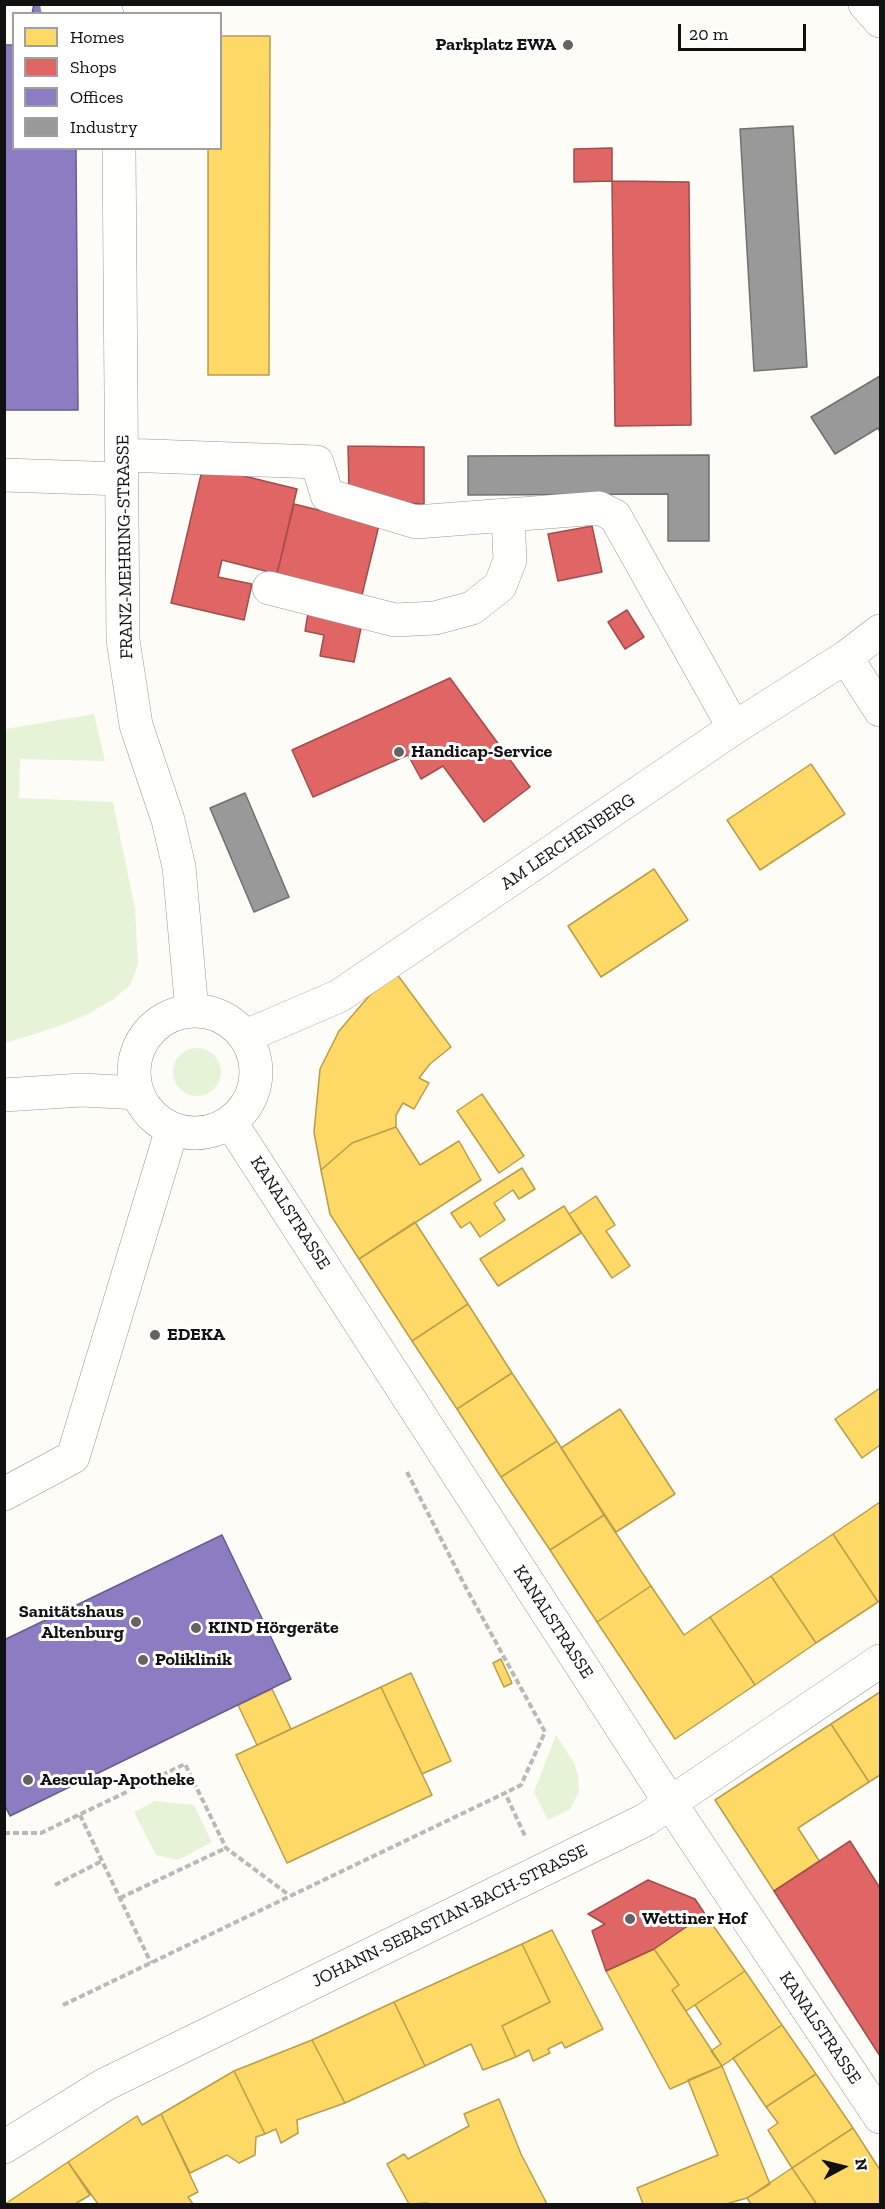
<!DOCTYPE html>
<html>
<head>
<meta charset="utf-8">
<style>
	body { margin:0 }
	#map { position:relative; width:885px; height:2209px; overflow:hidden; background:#fdfcf7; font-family:"Zilla Slab",serif }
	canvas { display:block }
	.frame { position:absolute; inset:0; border:6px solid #111; pointer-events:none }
	.legend { position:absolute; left:12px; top:12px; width:210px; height:138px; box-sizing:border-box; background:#fff; border:2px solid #a0a0a0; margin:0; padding:8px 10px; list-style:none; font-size:18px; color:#111 }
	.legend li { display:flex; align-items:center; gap:12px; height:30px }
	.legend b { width:30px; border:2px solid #a0a0a0 }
	.north { position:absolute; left:813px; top:2137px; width:60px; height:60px; -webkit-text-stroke:4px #fff; paint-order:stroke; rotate:83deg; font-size:16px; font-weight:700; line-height:24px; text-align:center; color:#111 }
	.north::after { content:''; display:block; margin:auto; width:21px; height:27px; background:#111; clip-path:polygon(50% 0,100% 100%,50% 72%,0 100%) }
	.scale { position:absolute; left:678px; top:24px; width:128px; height:27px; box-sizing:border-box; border:3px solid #111; border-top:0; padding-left:8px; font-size:18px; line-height:21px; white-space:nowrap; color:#111; -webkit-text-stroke:4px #fff; paint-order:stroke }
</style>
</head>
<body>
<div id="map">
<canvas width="885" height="2209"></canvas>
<div class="frame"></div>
<ul class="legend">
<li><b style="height:16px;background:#ffd966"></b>Homes</li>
<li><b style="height:16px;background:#e06666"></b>Shops</li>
<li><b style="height:16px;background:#8e7cc3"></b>Offices</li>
<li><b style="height:16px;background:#999"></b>Industry</li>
</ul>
<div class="north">N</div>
<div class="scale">20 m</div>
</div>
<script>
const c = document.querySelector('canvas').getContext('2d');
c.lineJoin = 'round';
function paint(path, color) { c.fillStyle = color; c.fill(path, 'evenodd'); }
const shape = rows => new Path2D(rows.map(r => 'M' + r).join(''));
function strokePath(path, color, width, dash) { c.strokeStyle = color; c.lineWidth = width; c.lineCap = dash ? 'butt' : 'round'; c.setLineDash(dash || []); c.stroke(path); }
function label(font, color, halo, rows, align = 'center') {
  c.font = font + ' "Zilla Slab",serif'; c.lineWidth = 6; c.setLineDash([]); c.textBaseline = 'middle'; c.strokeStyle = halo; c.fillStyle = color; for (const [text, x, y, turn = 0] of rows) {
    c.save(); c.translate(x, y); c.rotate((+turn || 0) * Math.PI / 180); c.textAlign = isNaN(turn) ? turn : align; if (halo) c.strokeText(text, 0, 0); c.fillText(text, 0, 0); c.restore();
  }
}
paint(shape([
	[94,714,105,761,20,759,19,798,113,802,135,909,138,965,130,985,114,999,86,1015,57,1027,5,1043,5,729],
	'173 1072a24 24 0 1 1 48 0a24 24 0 1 1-48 0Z',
	[556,1735,573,1761,578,1774,579,1792,570,1809,548,1820,534,1792],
	[155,1801,194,1805,212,1842,178,1860,156,1855,134,1812]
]), '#e7f3d7');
const homes = shape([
	[220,36,270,36,269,375,208,375,208,148,220,148,220,36],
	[811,764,845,814,760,870,727,820,811,764],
	[654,869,688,920,601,977,568,926,654,869],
	[396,973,451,1047,430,1064,419,1078,429,1083,414,1109,403,1103,396,1115,396,1127,352,1143,321,1170,314,1132,320,1069,339,1031,369,996,396,973],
	[482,1094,524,1156,499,1173,457,1111,482,1094],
	[396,1127,420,1165,459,1141,481,1180,359,1259,330,1214,321,1170,352,1143,396,1127],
	[522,1168,535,1189,519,1199,513,1190,494,1203,505,1220,480,1237,470,1222,461,1228,451,1213,522,1168],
	[596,1196,615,1225,606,1231,630,1266,612,1278,569,1214,596,1196],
	[564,1206,581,1233,498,1286,480,1259,564,1206],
	[415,1222,468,1304,412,1341,359,1259,415,1222],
	[468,1304,512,1373,457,1409,412,1341,468,1304],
	[512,1373,557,1441,501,1477,457,1409,512,1373],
	[880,1388,880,1445,862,1458,835,1419,880,1388],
	[620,1409,675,1494,616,1532,561,1448,620,1409],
	[557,1441,604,1515,550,1550,501,1477,557,1441],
	[880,1502,880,1600,878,1602,833,1534,880,1502],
	[604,1515,651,1586,597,1622,550,1550,604,1515],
	[833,1534,878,1602,816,1643,771,1576,833,1534],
	[771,1576,816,1643,755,1685,710,1617,771,1576],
	[651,1586,684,1635,710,1617,755,1685,675,1739,597,1622,651,1586],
	[501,1659,512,1683,504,1687,493,1663,501,1659],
	[411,1673,451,1761,422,1774,381,1687,411,1673],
	[381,1687,432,1795,287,1863,236,1755,381,1687],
	[272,1689,291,1729,257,1745,238,1705,272,1689],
	[880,1692,880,1775,869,1782,831,1724,880,1692],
	[831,1724,869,1782,798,1828,820,1862,774,1891,715,1800,831,1724],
	[705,1914,745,1971,686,2011,672,1990,679,1985,654,1949,705,1914],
	[552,1930,603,2029,565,2048,562,2042,548,2049,550,2053,533,2061,529,2050,516,2057,502,2026,550,2002,522,1944,552,1930],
	[522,1944,550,2002,502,2026,516,2057,483,2070,471,2044,425,2066,394,2002,522,1944],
	[654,1949,679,1985,672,1990,722,2066,670,2089,606,1971,654,1949],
	[745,1971,782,2025,722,2066,711,2051,721,2044,695,2005,745,1971],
	[394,2002,425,2066,345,2103,312,2040,394,2002],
	[782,2025,816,2074,766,2107,733,2058,782,2025],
	[312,2040,345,2103,297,2120,298,2133,281,2143,276,2129,265,2134,234,2071,312,2040],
	[722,2066,770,2184,747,2198,726,2204,643,2204,637,2188,718,2155,688,2080,722,2066],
	[234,2071,265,2134,256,2137,255,2155,239,2163,227,2155,190,2173,161,2114,234,2071],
	[816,2074,853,2128,792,2168,768,2130,778,2123,766,2107,816,2074],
	[499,2099,521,2154,547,2204,429,2204,428,2203,409,2204,387,2164,404,2154,408,2159,469,2126,464,2114,499,2099],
	[161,2114,198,2192,188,2197,193,2204,98,2204,68,2162,137,2116,142,2125,161,2114],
	[853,2128,880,2170,880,2204,813,2204,816,2203,792,2168,853,2128],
	[68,2162,90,2195,75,2204,5,2204,68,2162],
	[792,2168,816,2203,813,2204,751,2204,747,2198,792,2168]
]);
paint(homes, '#ffd966');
strokePath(homes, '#b89d4c', 1.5);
const shops = shape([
	[612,148,612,181,574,182,574,149,612,148],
	[612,181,689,182,691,425,615,426,612,181],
	[348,446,424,447,424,504,388,502,349,489,348,446],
	[203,466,297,489,277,574,222,560,218,577,252,584,244,620,171,603,203,466],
	[294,504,379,525,362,595,277,574,294,504],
	[592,526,602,572,558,581,548,534,592,526],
	[627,610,644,637,625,649,608,622,627,610],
	[308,613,362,623,354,662,320,656,324,635,305,631,308,613],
	[450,678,530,787,484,822,443,766,421,779,408,755,313,797,292,750,450,678],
	[850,1841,880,1888,880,2056,774,1891,850,1841],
	[648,1880,695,1899,705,1914,654,1949,606,1971,592,1931,605,1924,588,1914,648,1880]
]);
paint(shops, '#e06666');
strokePath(shops, '#a24c4c', 1.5);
const offices = shape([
	[34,4,57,4,55,14,32,14,34,4],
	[4,45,14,45,14,148,76,148,78,410,4,410,4,45],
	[222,1535,291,1679,10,1816,4,1804,4,1640,222,1535]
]);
paint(offices, '#8e7cc3');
strokePath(offices, '#685c8e', 1.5);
const industry = shape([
	[793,126,807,367,754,371,740,129,793,126],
	[880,376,880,432,878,428,835,454,811,417,880,376],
	[709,455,709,541,668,541,668,494,468,495,468,456,709,455],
	[245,793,289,897,254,912,210,808,245,793]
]);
paint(industry, '#999');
strokePath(industry, '#707070', 1.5);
const minor = shape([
	[865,4,880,21],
	[57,6,107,14],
	[119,148,123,640,136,725,168,820,179,867,192,1011],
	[123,455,317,462,327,495,416,522,599,508,615,516,734,728],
	[4,475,122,479],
	[269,588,395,620,435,618,472,608,500,586,510,560,508,515],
	[846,657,880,710],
	'134 1072a61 61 0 1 1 122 0a61 61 0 1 1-122 0Z',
	[246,1036,339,996,734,728,846,657,880,631],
	[4,1095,82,1090,138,1093],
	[231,1123,671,1804,880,2117],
	[4,1494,73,1457,172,1129],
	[4,2147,104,2085,645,1820,880,1661]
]);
strokePath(minor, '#979795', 34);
strokePath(shape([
	[407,1472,464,1584,545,1732,521,1785,505,1793],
	[80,1815,151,1963],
	[4,1833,41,1833,185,1764,226,1848,289,1895],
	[55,1885,102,1861],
	[120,1898,226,1848],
	[63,2005,505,1793,525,1836]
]), '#b9b9b8', 4, [6, 3]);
strokePath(minor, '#fffffe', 33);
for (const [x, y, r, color] of [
	[568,45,6,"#646362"],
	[399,752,6,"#646362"],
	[155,1335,6,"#646362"],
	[136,1622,6,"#646362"],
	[196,1628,6,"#646362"],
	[143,1660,6,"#646362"],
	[28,1780,6,"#646362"],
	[630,1919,6,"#646362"]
]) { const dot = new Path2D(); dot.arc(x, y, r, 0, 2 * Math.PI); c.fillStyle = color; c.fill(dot); strokePath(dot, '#fff', 2); }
label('bold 18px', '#111', '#fff', [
	["Parkplatz EWA",556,45,"right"],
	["Handicap-Service",411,752],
	["EDEKA",167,1335],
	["Sanitätshaus",124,1612,"right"],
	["Altenburg",124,1633,"right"],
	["KIND Hörgeräte",208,1628],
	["Poliklinik",155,1660],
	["Aesculap-Apotheke",40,1780],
	["Wettiner Hof",642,1919]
], 'left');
label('18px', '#111', '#fff', [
	["FRANZ-MEHRING-STRASSE",125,547,-91],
	["AM LERCHENBERG",568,842,-34],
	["KANALSTRASSE",290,1213,57],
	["KANALSTRASSE",553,1622,57],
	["JOHANN-SEBASTIAN-BACH-STRASSE",450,1916,-26],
	["KANALSTRASSE",820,2028,56]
]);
</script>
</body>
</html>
